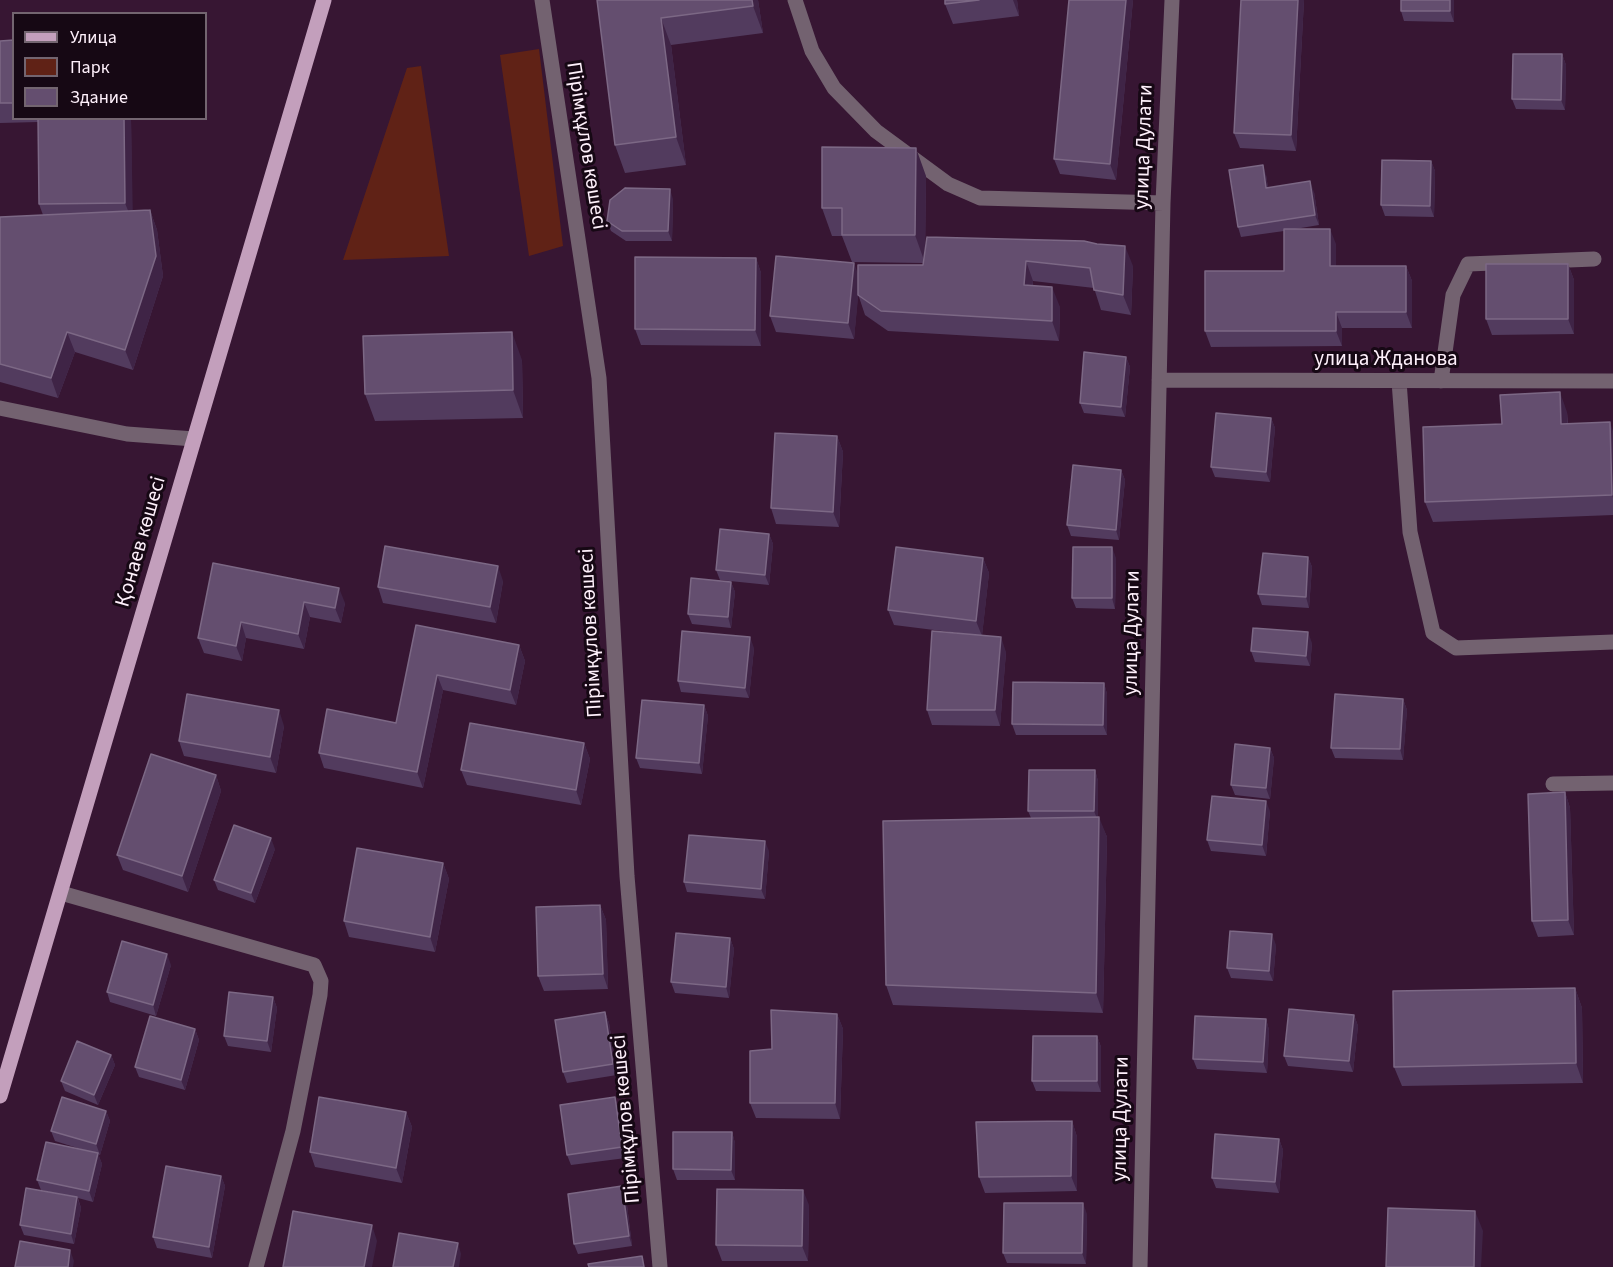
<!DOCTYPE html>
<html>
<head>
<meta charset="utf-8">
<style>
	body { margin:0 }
	#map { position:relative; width:1613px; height:1267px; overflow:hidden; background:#371633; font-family:"Source Sans 3",sans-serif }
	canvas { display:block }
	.legend { position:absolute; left:12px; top:12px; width:195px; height:108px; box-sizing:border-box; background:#160814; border:2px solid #736570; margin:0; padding:8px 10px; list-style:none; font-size:18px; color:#fef0fb }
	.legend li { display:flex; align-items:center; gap:12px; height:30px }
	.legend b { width:30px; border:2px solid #736570 }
</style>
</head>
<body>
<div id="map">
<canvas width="1613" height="1267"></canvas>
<ul class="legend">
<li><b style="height:8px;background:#c39fbc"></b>Улица</li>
<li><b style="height:16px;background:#602216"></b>Парк</li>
<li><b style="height:16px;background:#644e6f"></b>Здание</li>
</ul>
</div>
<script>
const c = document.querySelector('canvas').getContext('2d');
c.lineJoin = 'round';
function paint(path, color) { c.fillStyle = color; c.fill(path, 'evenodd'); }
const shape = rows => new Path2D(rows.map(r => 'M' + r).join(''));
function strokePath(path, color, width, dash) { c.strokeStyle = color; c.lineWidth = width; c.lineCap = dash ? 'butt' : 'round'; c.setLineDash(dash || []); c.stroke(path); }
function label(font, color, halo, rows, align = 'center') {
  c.font = font + ' "Source Sans 3",sans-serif'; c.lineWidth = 6; c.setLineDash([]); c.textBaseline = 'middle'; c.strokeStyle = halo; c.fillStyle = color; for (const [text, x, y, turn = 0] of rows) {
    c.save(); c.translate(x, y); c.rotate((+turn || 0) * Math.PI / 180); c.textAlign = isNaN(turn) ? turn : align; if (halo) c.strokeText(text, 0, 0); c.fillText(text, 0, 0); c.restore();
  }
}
paint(shape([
	[539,49,563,246,529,256,500,55],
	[421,66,449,256,343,260,407,68]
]), '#602216');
strokePath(shape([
	[542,0,599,378,627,876,660,1267],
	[795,0,812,51,834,88,876,131,948,184,980,198,1163,203],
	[1159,380,1613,381],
	[1399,381,1410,532,1433,633,1456,648,1613,642],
	[1441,381,1453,295,1468,264,1594,259],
	[0,408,127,434,194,439],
	[1553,784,1613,783],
	[61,893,314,965,321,981,320,995,293,1131,256,1267],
	[1140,1267,1163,203,1172,0]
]), '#736270', 15);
strokePath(shape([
	[0,1096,324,0]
]), '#c39fbc', 15);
paint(shape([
	[597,0,758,0,763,33,671,45,686,165,625,173,615,145],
	[945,0,1017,0,1019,16,953,24,945,4],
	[1069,0,1133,0,1116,180,1060,174,1054,159],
	[1304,0,1296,151,1240,148,1234,133],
	[1401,0,1454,0,1454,22,1404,21,1401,11],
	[14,40,14,118,131,118,132,211,150,210,157,230,163,276,133,370,75,352,58,398,0,382,0,217,43,215,39,204,38,122,0,123,0,41],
	[1562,54,1566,65,1565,110,1516,109,1512,99],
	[1431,161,1435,171,1434,217,1385,216,1381,205],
	[1266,175,1268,188,1314,192,1319,225,1295,229,1336,244,1336,266,1406,266,1412,281,1412,328,1342,328,1342,346,1211,347,1205,331,1284,271,1284,231,1241,237,1238,227],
	[926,176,925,251,1133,266,1131,315,1101,310,1094,288,1033,281,1033,286,1060,307,1059,341,888,331,865,315,858,294,854,339,776,332,770,316,858,274,923,265,923,263,852,262,842,236,832,236,822,208],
	[673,199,672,241,626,241,611,231,607,221],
	[756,258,761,273,761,346,641,345,635,329],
	[1568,264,1574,280,1574,334,1492,335,1486,319],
	[1126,357,1130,367,1125,417,1084,413,1080,403],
	[522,360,523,418,375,421,365,394],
	[1567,412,1568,424,1613,431,1613,515,1433,522,1425,502,1502,424],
	[1271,418,1275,428,1270,482,1215,477,1211,467],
	[837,436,843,452,839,527,776,524,771,508],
	[1121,470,1125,480,1119,540,1071,536,1067,525],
	[769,534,773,544,769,585,720,580,716,570],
	[1308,557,1312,567,1309,608,1262,605,1258,594],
	[983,558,989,573,982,635,1006,652,1000,726,932,725,927,710,966,634,894,625,888,610],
	[1116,558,1115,609,1076,608,1072,598],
	[213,563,345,603,341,623,310,617,304,649,246,638,242,661,204,653,198,638],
	[503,581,496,623,383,603,378,587],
	[731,582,735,592,731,628,692,624,688,614],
	[416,625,519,645,525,661,516,705,443,690,423,788,324,768,319,753,396,723],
	[1312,643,1310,666,1255,662,1251,651],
	[754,648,749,698,681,692,678,681],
	[1104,683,1107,694,1107,735,1016,735,1012,724],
	[1403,699,1407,710,1403,760,1335,758,1331,748],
	[704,705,708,716,702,774,640,768,636,758],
	[284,726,276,773,184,756,179,741],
	[584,743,590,759,581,805,467,785,461,770],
	[1270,748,1274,758,1270,799,1235,795,1231,785],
	[1095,770,1098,781,1098,817,1107,837,1103,1013,893,1005,886,985,1031,818,1028,811],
	[216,775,221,791,188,892,123,870,117,855],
	[1565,792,1570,808,1574,935,1538,937,1532,921],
	[1270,811,1266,856,1211,851,1207,840],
	[275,849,255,903,218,890,214,880],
	[769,851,765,899,687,892,684,882],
	[443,863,449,879,435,952,349,937,344,921],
	[600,905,606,920,608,989,544,991,538,976],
	[730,938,734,949,729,998,675,993,671,982],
	[1276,945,1273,981,1231,978,1227,968],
	[171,965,156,1016,110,1002,107,992],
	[1575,988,1582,1008,1583,1083,1402,1086,1394,1067],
	[273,997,277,1008,271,1052,228,1046,224,1036],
	[605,1012,609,1023,617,1075,567,1083,563,1072],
	[837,1014,843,1029,840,1119,756,1118,750,1103,772,1049],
	[1354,1015,1358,1026,1353,1072,1288,1066,1284,1056],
	[1266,1019,1269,1030,1267,1073,1197,1069,1193,1059],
	[195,1029,199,1040,185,1090,139,1077,135,1067],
	[1097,1036,1101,1047,1101,1092,1036,1091,1032,1081],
	[111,1055,115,1065,98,1105,65,1091,61,1081],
	[615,1097,618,1108,626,1158,571,1165,567,1155],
	[106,1111,110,1121,100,1155,98,1154,102,1164,93,1202,78,1198,81,1208,74,1244,24,1235,20,1225,62,1195,41,1190,37,1180,87,1151,55,1141,51,1131],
	[406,1112,412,1127,402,1183,315,1167,310,1152],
	[1072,1121,1077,1137,1077,1191,985,1193,979,1177],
	[732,1132,735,1143,735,1180,677,1180,673,1169],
	[1279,1139,1283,1150,1279,1193,1216,1188,1212,1178],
	[221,1176,225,1186,212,1258,157,1248,153,1237],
	[626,1197,632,1246,578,1254,574,1244],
	[809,1205,808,1261,722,1261,716,1245],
	[1087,1214,1086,1264,1007,1263,1003,1253]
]), '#523b5e');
paint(shape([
	[752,0,758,0,763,33,753,6],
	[1013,0,1017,0,1019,16],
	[1126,0,1133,0,1116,180,1110,164],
	[1298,0,1304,0,1296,151,1291,135],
	[1450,0,1454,0,1454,22,1450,11],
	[661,18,671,45,686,165,676,137],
	[1562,54,1566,65,1565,110,1561,100],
	[124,118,131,118,133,223,125,203],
	[916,148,926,176,925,263,915,235],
	[1431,161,1435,171,1434,217,1430,206],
	[1263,165,1266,175,1270,199,1266,188],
	[1310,181,1314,192,1319,225,1315,215],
	[670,189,673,199,672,241,668,231],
	[150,210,157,230,163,276,133,370,125,350],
	[1330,229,1336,244,1336,282,1330,266],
	[1125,246,1133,266,1131,315,1123,295],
	[756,258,761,273,761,346,755,330],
	[1026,261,1033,281,1031,305,1024,285],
	[854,263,860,279,854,339,848,323],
	[1568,264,1574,280,1574,334,1568,319],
	[1406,266,1412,281,1412,328,1406,312],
	[1052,287,1060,307,1059,341,1052,321],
	[1336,312,1342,328,1342,346,1336,331],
	[67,332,75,352,58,398,51,378],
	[512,332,522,360,523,418,513,390],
	[1126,357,1130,367,1125,417,1121,407],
	[1560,392,1567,412,1568,444,1561,424],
	[1271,418,1275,428,1270,482,1266,472],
	[1610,422,1613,431,1613,498,1612,495],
	[837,436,843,452,839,527,833,512],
	[1121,470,1125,480,1119,540,1116,530],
	[769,534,773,544,769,585,765,575],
	[1112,547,1116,558,1115,609,1112,598],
	[1308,557,1312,567,1309,608,1306,597],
	[983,558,989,573,982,636,976,621],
	[498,566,503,581,496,623,490,607],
	[731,582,735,592,731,628,728,617],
	[339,588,345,603,341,623,335,608],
	[304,602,310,617,304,649,298,634],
	[241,622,246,638,242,661,236,646],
	[1308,632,1312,643,1310,666,1306,656],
	[750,637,754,648,749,698,745,688],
	[1001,637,1006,652,1000,726,995,710],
	[519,645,525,661,516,705,510,690],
	[437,675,443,690,423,788,417,772],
	[1104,683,1107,694,1107,735,1103,725],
	[1403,699,1407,710,1403,760,1400,749],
	[704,705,708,716,702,774,699,763],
	[279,710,284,726,276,773,270,757],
	[584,743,590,759,581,805,576,790],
	[1270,748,1274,758,1270,799,1266,788],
	[1095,770,1098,781,1098,821,1094,811],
	[216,775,221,791,188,892,182,876],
	[1565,792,1570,808,1574,935,1568,920],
	[1266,801,1270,811,1266,856,1262,845],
	[1099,817,1107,837,1103,1013,1096,993],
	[271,838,275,849,255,903,251,893],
	[765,841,769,851,765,899,761,889],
	[443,863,449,879,435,952,430,937],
	[600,905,606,920,608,989,603,974],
	[1272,934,1276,945,1273,981,1269,971],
	[730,938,734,949,729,998,726,987],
	[167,954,171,965,156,1016,153,1005],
	[1575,988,1582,1008,1583,1083,1576,1063],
	[273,997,277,1008,271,1052,267,1041],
	[605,1012,609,1023,617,1075,613,1064],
	[837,1014,843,1029,840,1119,835,1103],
	[1354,1015,1358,1026,1353,1072,1349,1061],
	[1266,1019,1269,1030,1267,1073,1263,1062],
	[195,1029,199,1040,185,1090,181,1080],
	[1097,1036,1101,1047,1101,1092,1097,1081],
	[111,1055,115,1065,98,1105,94,1095],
	[615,1097,618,1108,626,1158,622,1147],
	[106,1111,110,1121,100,1155,96,1144],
	[406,1112,412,1127,402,1183,396,1168],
	[1072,1121,1077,1137,1077,1191,1071,1176],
	[732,1132,735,1143,735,1180,731,1170],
	[1279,1139,1283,1150,1279,1193,1275,1182],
	[98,1153,102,1164,93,1202,89,1191],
	[221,1176,225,1186,212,1258,209,1247],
	[622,1186,626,1197,632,1246,629,1236],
	[803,1190,809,1205,808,1261,802,1246],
	[77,1197,81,1208,74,1244,71,1234],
	[1083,1203,1087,1214,1086,1264,1082,1253],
	[1475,1211,1483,1231,1481,1267,1474,1267],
	[372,1225,377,1241,372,1267,364,1267],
	[458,1243,461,1254,459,1267,453,1267],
	[70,1250,74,1261,73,1267,68,1267]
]), '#3f2446');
const building = shape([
	[597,0,752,0,753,6,661,18,676,137,615,145,597,0],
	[945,0,979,0,945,4,945,0],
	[1069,0,1126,0,1110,164,1054,159,1069,0],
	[1241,0,1298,0,1291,135,1234,133,1241,0],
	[1401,0,1450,0,1450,11,1401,11,1401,0],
	[14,40,14,103,0,103,0,41,14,40],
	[1513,54,1562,54,1561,100,1512,99,1513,54],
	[38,118,124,118,125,203,39,204,38,118],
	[822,147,916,148,915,235,842,235,842,208,822,208,822,147],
	[1382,160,1431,161,1430,206,1381,205,1382,160],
	[1263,165,1266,188,1310,181,1315,215,1238,227,1229,170,1263,165],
	[625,188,670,189,668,231,622,231,607,221,610,200,625,188],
	[150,210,156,256,125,350,67,332,51,378,0,364,0,217,150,210],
	[1284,229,1330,229,1330,266,1406,266,1406,312,1336,312,1336,331,1205,331,1205,271,1284,271,1284,229],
	[927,237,1084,241,1097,244,1125,246,1123,295,1094,290,1090,268,1026,261,1024,285,1052,287,1052,321,881,311,858,295,858,265,923,265,927,237],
	[776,256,854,263,848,323,770,316,776,256],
	[635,257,756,258,755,330,635,329,635,257],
	[1486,264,1568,264,1568,319,1486,319,1486,264],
	[512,332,513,390,365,394,363,336,512,332],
	[1084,352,1126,357,1121,407,1080,403,1084,352],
	[1560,392,1561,424,1610,422,1612,495,1425,502,1423,427,1502,424,1500,395,1560,392],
	[1216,413,1271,418,1266,472,1211,467,1216,413],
	[775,433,837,436,833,512,771,508,775,433],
	[1073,465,1121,470,1116,530,1067,525,1073,465],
	[720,529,769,534,765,575,716,570,720,529],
	[385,546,498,566,490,607,378,587,385,546],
	[896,547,983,558,976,621,888,610,896,547],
	[1073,547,1112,547,1112,598,1072,598,1073,547],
	[1263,553,1308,557,1306,597,1258,594,1263,553],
	[213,563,339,588,335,608,304,602,298,634,241,622,236,646,198,638,213,563],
	[691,578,731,582,728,617,688,614,691,578],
	[416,625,519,645,510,690,437,675,417,772,319,753,327,709,396,723,416,625],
	[1253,628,1308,632,1306,656,1251,651,1253,628],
	[682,631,750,637,745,688,678,681,682,631],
	[932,631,1001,637,995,710,927,710,932,631],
	[1013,682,1104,683,1103,725,1012,724,1013,682],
	[187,694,279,710,270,757,179,741,187,694],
	[1335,694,1403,699,1400,749,1331,748,1335,694],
	[642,700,704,705,699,763,636,758,642,700],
	[470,723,584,743,576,790,461,770,470,723],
	[1235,744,1270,748,1266,788,1231,785,1235,744],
	[151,754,216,775,182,876,117,855,151,754],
	[1029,770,1095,770,1094,811,1028,811,1029,770],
	[1565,792,1568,920,1532,921,1528,794,1565,792],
	[1212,796,1266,801,1262,845,1207,840,1212,796],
	[1099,817,1096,993,886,985,883,821,1099,817],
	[234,825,271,838,251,893,214,880,234,825],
	[689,835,765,841,761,889,684,882,689,835],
	[357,848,443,863,430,937,344,921,357,848],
	[600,905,603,974,538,976,536,907,600,905],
	[1230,931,1272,934,1269,971,1227,968,1230,931],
	[676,933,730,938,726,987,671,982,676,933],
	[122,941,167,954,153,1005,107,992,122,941],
	[1575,988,1576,1063,1394,1067,1393,991,1575,988],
	[229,992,273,997,267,1041,224,1036,229,992],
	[1289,1009,1354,1015,1349,1061,1284,1056,1289,1009],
	[771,1010,837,1014,835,1103,750,1103,750,1051,772,1049,771,1010],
	[605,1012,613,1064,563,1072,555,1020,605,1012],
	[150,1016,195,1029,181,1080,135,1067,150,1016],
	[1195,1016,1266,1019,1263,1062,1193,1059,1195,1016],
	[1033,1036,1097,1036,1097,1081,1032,1081,1033,1036],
	[77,1041,111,1055,94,1095,61,1081,77,1041],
	[62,1097,106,1111,96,1144,51,1131,62,1097],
	[319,1097,406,1112,396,1168,310,1152,319,1097],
	[615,1097,622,1147,567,1155,560,1105,615,1097],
	[1072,1121,1071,1176,979,1177,976,1122,1072,1121],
	[673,1132,732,1132,731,1170,673,1169,673,1132],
	[1215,1134,1279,1139,1275,1182,1212,1178,1215,1134],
	[46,1142,98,1153,89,1191,37,1180,46,1142],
	[166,1166,221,1176,209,1247,153,1237,166,1166],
	[622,1186,629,1236,574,1244,568,1194,622,1186],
	[26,1188,77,1197,71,1234,20,1225,26,1188],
	[717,1189,803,1190,802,1246,716,1245,717,1189],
	[1004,1203,1083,1203,1082,1253,1003,1253,1004,1203],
	[1388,1208,1475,1211,1474,1267,1386,1267,1388,1208],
	[293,1211,372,1225,364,1267,283,1267,293,1211],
	[399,1233,458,1243,453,1267,393,1267,399,1233],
	[20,1241,70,1250,68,1267,15,1267,20,1241],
	[642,1256,644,1267,589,1267,588,1264,642,1256]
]);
paint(building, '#644e6f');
strokePath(building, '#7c6885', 1.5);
label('21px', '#fef0fb', '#160814', [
	["Пірімқұлов көшесі",585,146,81],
	["улица Дулати",1145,147,-88],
	["улица Жданова",1386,360],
	["Қонаев көшесі",142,542,-74],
	["Пірімқұлов көшесі",592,633,-93],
	["улица Дулати",1133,633,-89],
	["Пірімқұлов көшесі",627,1119,-95],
	["улица Дулати",1122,1119,-89]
]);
</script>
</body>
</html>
